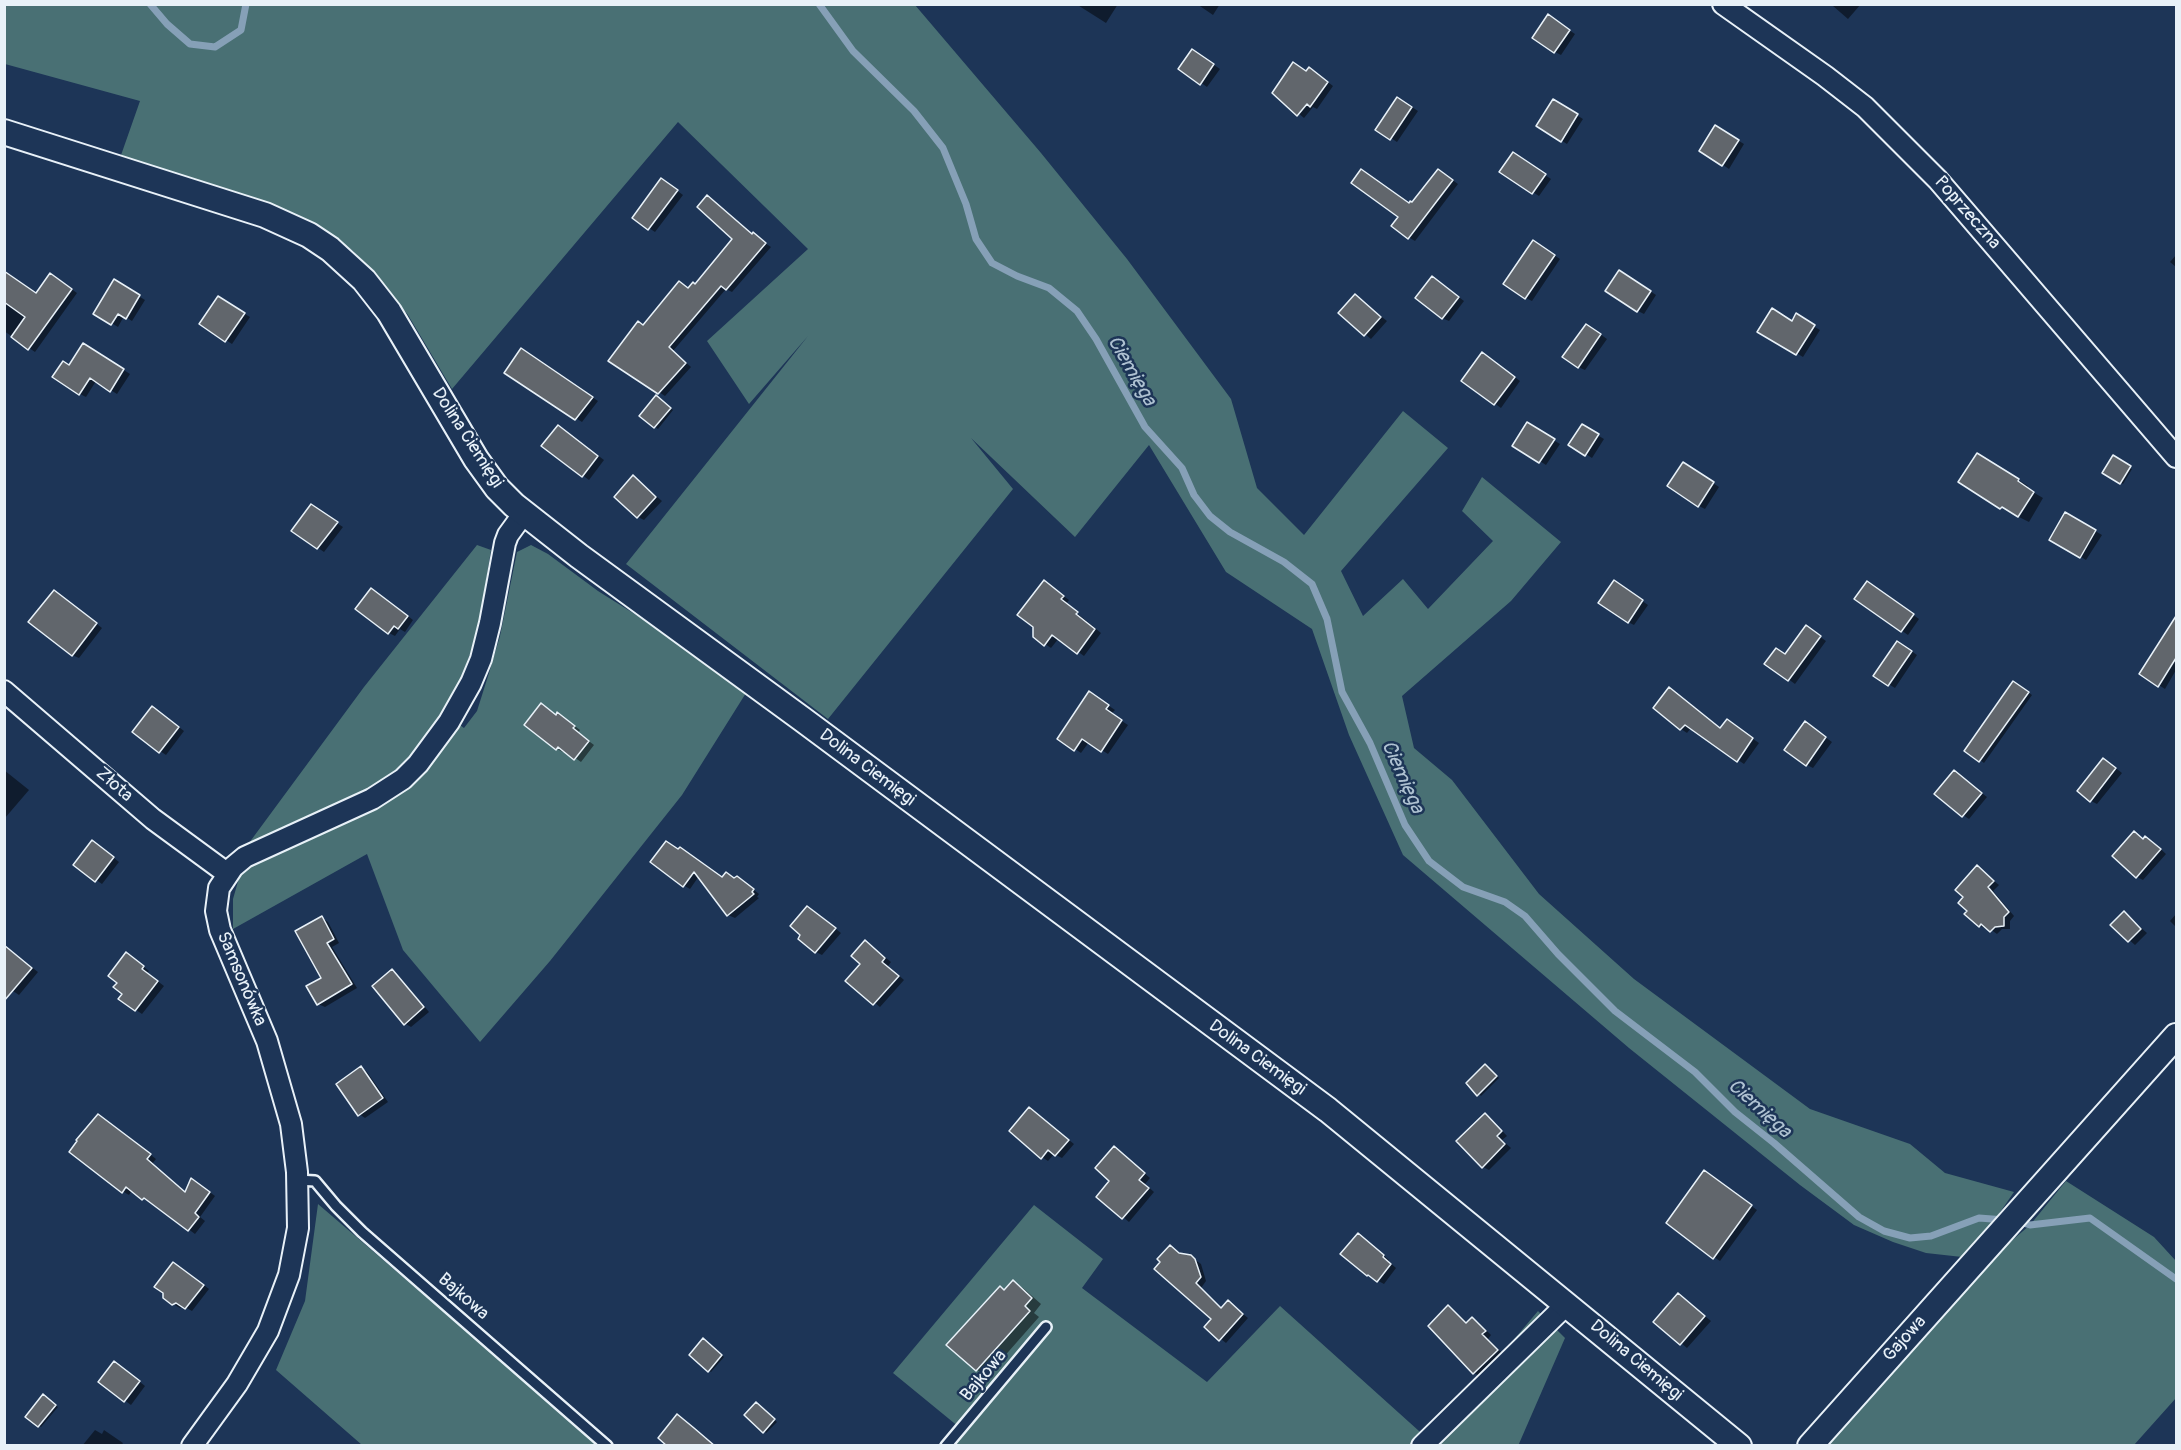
<!DOCTYPE html>
<html>
<head>
<meta charset="utf-8">
<style>
	body { margin:0 }
	#map { position:relative; width:2181px; height:1450px; overflow:hidden; background:#1d3557; font-family:Pangolin,sans-serif }
	canvas { display:block }
	.frame { position:absolute; inset:0; border:6px solid #e8f1f8; pointer-events:none }
</style>
</head>
<body>
<div id="map">
<canvas width="2181" height="1450"></canvas>
<div class="frame"></div>
</div>
<script>
const c = document.querySelector('canvas').getContext('2d');
c.lineJoin = 'round';
function paint(path, color) { c.fillStyle = color; c.fill(path, 'evenodd'); }
const shape = rows => new Path2D(rows.map(r => 'M' + r).join(''));
function strokePath(path, color, width, dash) { c.strokeStyle = color; c.lineWidth = width; c.lineCap = dash ? 'butt' : 'round'; c.setLineDash(dash || []); c.stroke(path); }
function label(font, color, halo, rows, align = 'center') {
  c.font = font + ' Pangolin,sans-serif'; c.lineWidth = 5; c.setLineDash([]); c.textBaseline = 'middle'; c.strokeStyle = halo; c.fillStyle = color; for (const [text, x, y, turn = 0] of rows) {
    c.save(); c.translate(x, y); c.rotate((+turn || 0) * Math.PI / 180); c.textAlign = isNaN(turn) ? turn : align; if (halo) c.strokeText(text, 0, 0); c.fillText(text, 0, 0); c.restore();
  }
}
paint(shape([
	[4,5,915,5,1041,153,1127,259,1231,399,1257,488,1304,535,1403,411,1448,448,1341,571,1363,616,1403,579,1428,609,1493,541,1462,511,1482,477,1561,542,1511,601,1402,696,1414,748,1452,780,1539,894,1634,979,1810,1109,1910,1144,1945,1173,2014,1192,1987,1231,1962,1257,1926,1253,1893,1242,1854,1225,1800,1185,1629,1048,1403,855,1349,735,1312,629,1226,572,1149,445,1075,537,971,438,1013,489,828,719,626,564,808,336,749,404,707,341,808,249,678,122,452,389,408,315,375,274,353,251,324,231,120,158,140,101,5,64],
	[477,545,491,550,478,632,454,698,443,713,464,728,477,711,489,673,500,636,517,552,531,545,548,554,598,591,668,635,746,693,682,795,550,961,480,1042,403,950,367,854,233,929,233,899,249,843,364,687],
	[2066,1181,2154,1237,2176,1261,2176,1398,2134,1445,1823,1446,2002,1249,2030,1225],
	[318,1204,599,1445,362,1445,276,1370,305,1301],
	[1034,1205,1103,1259,1082,1288,1207,1382,1280,1306,1429,1440,1538,1311,1565,1338,1518,1446,954,1445,965,1432,893,1373]
]), '#497074');
paint(shape([
	[1076,4,1118,4,1106,23],
	[1197,4,1220,4,1213,15],
	[1834,4,1861,4,1848,19,1833,6],
	[1554,20,1575,34,1561,55,1555,52],
	[1198,54,1220,69,1207,87,1180,68],
	[1307,73,1316,73,1333,86,1317,109,1313,107,1304,118,1274,93],
	[1554,101,1583,119,1567,144,1538,126],
	[1404,102,1418,111,1397,142,1377,129],
	[1716,127,1744,144,1729,169,1701,150],
	[1518,157,1551,179,1539,196,1501,172],
	[1444,174,1458,184,1415,241,1408,237,1400,217,1409,204,1412,204],
	[667,183,683,195,655,232,634,218],
	[708,197,753,235,771,247,732,292,726,289,673,351,691,367,665,396,611,361,644,326,696,286,735,239],
	[1540,246,1560,259,1532,301,1526,298],
	[2176,255,2176,267,2170,262],
	[4,272,37,294,56,278,77,293,35,352,4,331],
	[1626,275,1656,295,1644,314,1638,311],
	[114,281,145,300,132,321,124,316,118,327,95,313],
	[1439,282,1464,301,1449,321,1442,318],
	[1355,296,1387,321,1371,339,1340,313],
	[218,298,250,317,232,344,201,324],
	[1796,316,1820,330,1803,357,1759,331,1793,323],
	[1593,329,1607,339,1585,370,1578,367],
	[90,348,130,374,117,394,96,381,86,397,80,394,70,367],
	[527,354,598,401,582,422,506,373],
	[1489,358,1520,381,1501,408,1463,381],
	[658,399,673,410,658,429,641,416],
	[1527,424,1560,444,1546,465,1514,445],
	[1582,426,1604,439,1592,458,1570,444],
	[564,430,604,460,589,480,543,446],
	[2114,457,2132,469,2123,484,2104,473],
	[1987,460,2028,486,2026,488,2043,498,2029,522,2001,508],
	[1689,467,1719,487,1705,509,1699,506],
	[633,477,662,501,644,520,638,517],
	[317,510,343,527,324,552,293,531],
	[2066,514,2102,535,2086,560,2051,539],
	[1044,582,1069,600,1066,604,1101,633,1084,656,1059,638,1051,648,1045,644],
	[1620,586,1648,605,1634,625,1628,622],
	[1874,587,1919,619,1908,635,1856,599],
	[378,593,413,620,405,632,400,629,395,636,389,633],
	[60,595,102,628,79,658,72,655],
	[1812,631,1826,641,1795,684,1766,663,1785,656],
	[2167,634,2176,640,2176,670,2165,689,2141,674],
	[1904,646,1917,655,1895,688,1875,676],
	[2018,685,2032,695,1984,763,1980,760],
	[1096,697,1115,710,1111,714,1128,725,1108,754,1089,742,1081,753,1059,738],
	[1655,708,1721,729,1733,725,1759,743,1744,764,1691,728,1687,733,1681,729],
	[158,711,184,731,166,755,160,751],
	[557,716,564,718,580,730,578,733,594,745,581,762,564,750,563,752,557,749],
	[1811,727,1832,742,1813,768,1807,765],
	[2109,763,2122,773,2097,804,2091,801],
	[4,770,29,790,5,818,4,817],
	[1954,772,1987,797,1969,819,1963,815],
	[2140,836,2144,840,2146,838,2152,841,2166,854,2143,880,2137,877],
	[99,846,119,862,102,884,75,865],
	[679,851,722,878,743,881,759,894,757,897,759,898,735,918,728,915,699,876,690,889,683,885],
	[1977,867,1999,885,1993,891,2014,916,2010,921,2010,929,2002,929,1997,934,1987,927,1986,929,1980,926,1969,911],
	[808,907,841,933,822,955,816,952],
	[2124,913,2147,933,2135,945,2112,925],
	[2176,914,2176,927,2170,921],
	[322,918,328,922,339,943,332,947,357,988,325,1007,318,1004,323,978],
	[866,942,891,962,888,966,904,980,880,1007,847,981,862,964],
	[13,953,38,972,19,995,4,985],
	[133,958,149,971,147,973,164,986,142,1014,120,999,124,994],
	[392,971,398,975,429,1012,411,1027,404,1023],
	[1486,1066,1499,1078,1481,1096,1468,1083],
	[361,1068,367,1072,388,1102,365,1118,359,1114],
	[1030,1109,1074,1144,1062,1158,1054,1154,1048,1161,1042,1157],
	[1485,1115,1491,1119,1507,1136,1502,1140,1511,1148,1489,1170,1483,1167],
	[105,1119,156,1159,152,1164,187,1193,197,1183,215,1196,200,1217,205,1221,195,1234,150,1201,149,1202,132,1190,129,1195,122,1191],
	[1120,1152,1150,1178,1145,1184,1154,1192,1129,1222,1098,1196,1111,1181],
	[1710,1176,1757,1210,1720,1261,1714,1257],
	[1364,1238,1389,1260,1388,1261,1396,1268,1384,1284,1367,1275],
	[1170,1246,1181,1255,1190,1256,1201,1264,1206,1281,1201,1288,1222,1309,1228,1302,1248,1318,1226,1343,1206,1327,1213,1319],
	[180,1267,209,1289,192,1311,183,1306,180,1308,173,1304],
	[1013,1282,1023,1288,1041,1304,1034,1313,1039,1317,987,1376,977,1370,948,1345],
	[1679,1295,1711,1321,1687,1348,1656,1322],
	[1448,1307,1468,1323,1472,1319,1478,1322,1491,1335,1488,1339,1503,1354,1481,1377,1474,1373,1430,1326],
	[706,1342,724,1357,711,1372,709,1371],
	[121,1367,145,1386,131,1405,100,1382],
	[46,1398,58,1407,41,1427,39,1426],
	[759,1406,777,1422,766,1433,764,1431],
	[95,1430,102,1434,104,1430,123,1443,121,1446,82,1446]
]), '#0007');
strokePath(shape([
	[150,4,167,24,190,44,215,47,241,30,246,4],
	[819,4,853,51,914,111,943,148,966,204,976,239,992,263,1017,276,1049,288,1077,311,1096,339,1145,427,1182,468,1194,495,1210,516,1230,532,1284,562,1312,584,1327,619,1342,692,1370,743,1405,825,1429,861,1463,887,1505,902,1525,916,1558,954,1615,1011,1695,1072,1735,1112,1774,1143,1859,1217,1884,1231,1910,1238,1931,1236,1979,1218,2005,1220],
	[2016,1221,2030,1225,2090,1218,2176,1279]
]), '#86a0b7', 7);
const building = shape([
	[1548,14,1570,30,1554,53,1532,38,1548,14],
	[1192,49,1214,64,1200,85,1178,69,1192,49],
	[1293,62,1306,71,1309,67,1328,82,1310,107,1307,104,1297,116,1272,93,1293,62],
	[1397,97,1412,107,1390,140,1375,130,1397,97],
	[1553,99,1578,114,1561,142,1536,126,1553,99],
	[1715,125,1739,140,1722,166,1699,151,1715,125],
	[1513,152,1546,174,1532,194,1499,172,1513,152],
	[1361,169,1409,203,1410,201,1412,202,1438,169,1453,180,1408,239,1391,226,1398,217,1351,183,1361,169],
	[661,178,678,190,648,230,632,218,661,178],
	[707,195,752,234,753,232,766,243,726,290,721,286,669,347,686,363,658,394,608,361,638,321,643,325,679,281,688,288,693,282,695,284,732,239,697,207,707,195],
	[1533,240,1555,255,1525,299,1503,284,1533,240],
	[1619,270,1651,291,1637,312,1605,291,1619,270],
	[4,271,36,293,50,273,72,289,28,350,11,337,25,317,4,302,4,271],
	[1432,276,1459,297,1442,319,1415,298,1432,276],
	[114,279,140,295,126,319,118,314,111,325,93,314,114,279],
	[1355,294,1381,317,1364,336,1338,313,1355,294],
	[218,296,245,313,225,342,199,324,218,296],
	[1772,308,1792,321,1796,313,1815,325,1796,355,1757,332,1772,308],
	[1586,324,1601,334,1578,368,1562,357,1586,324],
	[83,343,124,369,110,392,90,378,79,395,52,377,63,361,69,365,83,343],
	[521,348,593,397,575,420,504,373,521,348],
	[1482,352,1515,377,1494,405,1461,381,1482,352],
	[656,395,671,408,654,428,639,416,656,395],
	[1527,422,1555,439,1539,463,1512,446,1527,422],
	[1582,424,1599,434,1585,456,1568,445,1582,424],
	[558,425,598,456,582,477,541,446,558,425],
	[1977,453,2019,479,2018,481,2034,492,2018,517,2002,507,2000,509,1958,482,1977,453],
	[2113,455,2131,466,2120,484,2102,473,2113,455],
	[1683,462,1714,482,1698,507,1667,486,1683,462],
	[633,475,656,497,637,518,614,497,633,475],
	[311,504,338,522,317,549,291,531,311,504],
	[2065,512,2096,530,2080,558,2049,540,2065,512],
	[1044,580,1064,596,1061,599,1078,612,1076,614,1095,629,1077,654,1052,635,1044,646,1033,637,1033,627,1017,615,1044,580],
	[1614,580,1643,600,1628,623,1598,603,1614,580],
	[1867,581,1914,614,1901,632,1854,599,1867,581],
	[371,588,408,616,398,629,394,626,388,634,355,609,371,588],
	[54,590,97,623,72,656,28,622,54,590],
	[2176,616,2176,658,2158,687,2139,674,2176,616],
	[1806,625,1821,636,1788,681,1764,664,1776,648,1785,654,1806,625],
	[1897,641,1912,651,1888,686,1873,676,1897,641],
	[2013,681,2029,692,1979,762,1964,751,2013,681],
	[1669,687,1720,728,1727,719,1753,738,1737,762,1685,725,1680,730,1653,708,1669,687],
	[1089,691,1109,705,1106,709,1122,720,1101,752,1082,739,1074,751,1057,739,1089,691],
	[541,703,556,715,557,712,575,726,573,728,589,741,574,760,558,747,556,750,524,725,541,703],
	[152,706,179,727,159,753,132,732,152,706],
	[1805,721,1826,737,1806,766,1784,750,1805,721],
	[2103,758,2116,768,2090,802,2077,791,2103,758],
	[1954,770,1982,793,1962,817,1934,794,1954,770],
	[2134,831,2143,839,2145,836,2161,849,2136,878,2112,856,2134,831],
	[92,840,114,857,95,882,73,865,92,840],
	[666,841,678,849,680,847,722,877,726,872,734,878,737,876,754,889,752,892,754,894,727,916,694,872,683,887,650,862,666,841],
	[1977,865,1994,881,1988,887,2009,912,2004,917,2004,926,1995,927,1990,932,1981,924,1979,927,1964,914,1967,911,1958,903,1963,897,1955,890,1977,865],
	[807,906,836,928,815,953,798,939,800,935,790,926,807,906],
	[2124,911,2141,929,2128,942,2110,925,2124,911],
	[322,916,334,939,327,943,352,984,317,1005,306,986,321,978,295,931,322,916],
	[865,940,885,958,882,962,899,976,873,1005,845,981,860,964,851,956,865,940],
	[4,945,32,968,4,1001,4,945],
	[126,952,144,966,142,969,158,981,135,1011,118,999,122,994,113,987,117,983,108,976,126,952],
	[392,969,424,1007,404,1025,372,986,392,969],
	[1485,1064,1497,1076,1477,1096,1466,1083,1485,1064],
	[361,1066,383,1098,358,1116,336,1084,361,1066],
	[1029,1107,1069,1140,1055,1156,1048,1150,1041,1159,1009,1131,1029,1107],
	[1485,1113,1502,1131,1497,1136,1505,1144,1482,1168,1456,1141,1485,1113],
	[98,1114,151,1154,147,1159,185,1192,191,1178,210,1192,195,1213,199,1217,188,1231,144,1198,142,1200,126,1187,122,1193,69,1152,77,1141,76,1140,98,1114],
	[1114,1146,1145,1173,1139,1180,1149,1188,1122,1219,1096,1197,1109,1181,1095,1168,1114,1146],
	[1704,1170,1752,1205,1713,1259,1666,1223,1704,1170],
	[1358,1233,1384,1255,1383,1257,1391,1264,1377,1282,1368,1275,1367,1276,1340,1254,1358,1233],
	[1170,1245,1179,1253,1191,1255,1195,1259,1201,1277,1196,1283,1221,1308,1228,1300,1243,1314,1219,1341,1204,1327,1211,1319,1154,1269,1160,1262,1157,1259,1170,1245],
	[173,1262,204,1285,185,1309,176,1303,172,1305,163,1298,163,1293,154,1287,173,1262],
	[1013,1280,1032,1298,1025,1306,1030,1311,976,1371,946,1345,1000,1286,1004,1290,1013,1280],
	[1678,1293,1705,1316,1680,1345,1653,1322,1678,1293],
	[1448,1305,1466,1323,1472,1317,1486,1331,1482,1334,1498,1350,1473,1374,1428,1326,1448,1305],
	[703,1338,722,1355,708,1372,689,1355,703,1338],
	[114,1361,140,1381,124,1402,98,1382,114,1361],
	[43,1394,56,1405,38,1427,25,1417,43,1394],
	[756,1402,775,1419,763,1433,744,1415,756,1402],
	[677,1414,694,1428,715,1446,667,1446,658,1438,677,1414]
]);
paint(building, '#61666c');
strokePath(building, '#e8f1f8', 1.5);
const service = shape([
	[297,1180,315,1181,336,1206,362,1232,607,1446],
	[946,1446,1046,1327]
]);
const minor = shape([
	[1723,4,1825,76,1865,107,1938,180,2176,457],
	[4,691,153,819,228,874],
	[192,1446,237,1384,268,1331,289,1275,298,1228,297,1172,291,1124,267,1041,220,930,216,911,219,888,233,867,245,857,372,799,403,779,418,764,449,722,471,683,481,659,490,623,505,543,508,535,524,513],
	[1422,1446,1567,1304]
]);
const tertiary = shape([
	[4,132,265,215,309,235,330,249,364,280,389,312,476,459,497,488,514,505,579,556,802,719,1328,1110,1739,1446],
	[1810,1446,2176,1036]
]);
strokePath(service, '#e8f1f8', 14);
strokePath(minor, '#e8f1f8', 24);
strokePath(tertiary, '#e8f1f8', 28);
strokePath(service, '#1d3557', 9);
strokePath(minor, '#1d3557', 20);
strokePath(tertiary, '#1d3557', 24);
label('18px', '#e8f1f8', '#1d3557', [
	["Poprzeczna",1967,213,49],
	["Dolina Ciemięgi",467,438,57],
	["Dolina Ciemięgi",867,768,37],
	["Złota",114,785,41],
	["Samsonówka",241,979,67],
	["Dolina Ciemięgi",1257,1058,36],
	["Bajkowa",463,1297,41],
	["Gajowa",1905,1339,-48],
	["Dolina Ciemięgi",1636,1361,40],
	["Bajkowa",984,1376,-50]
]);
label('italic 20px', '#afc2d2', '#1d3557', [
	["Ciemięga",1131,371,60],
	["Ciemięga",1402,777,66],
	["Ciemięga",1759,1109,42]
]);
</script>
</body>
</html>
